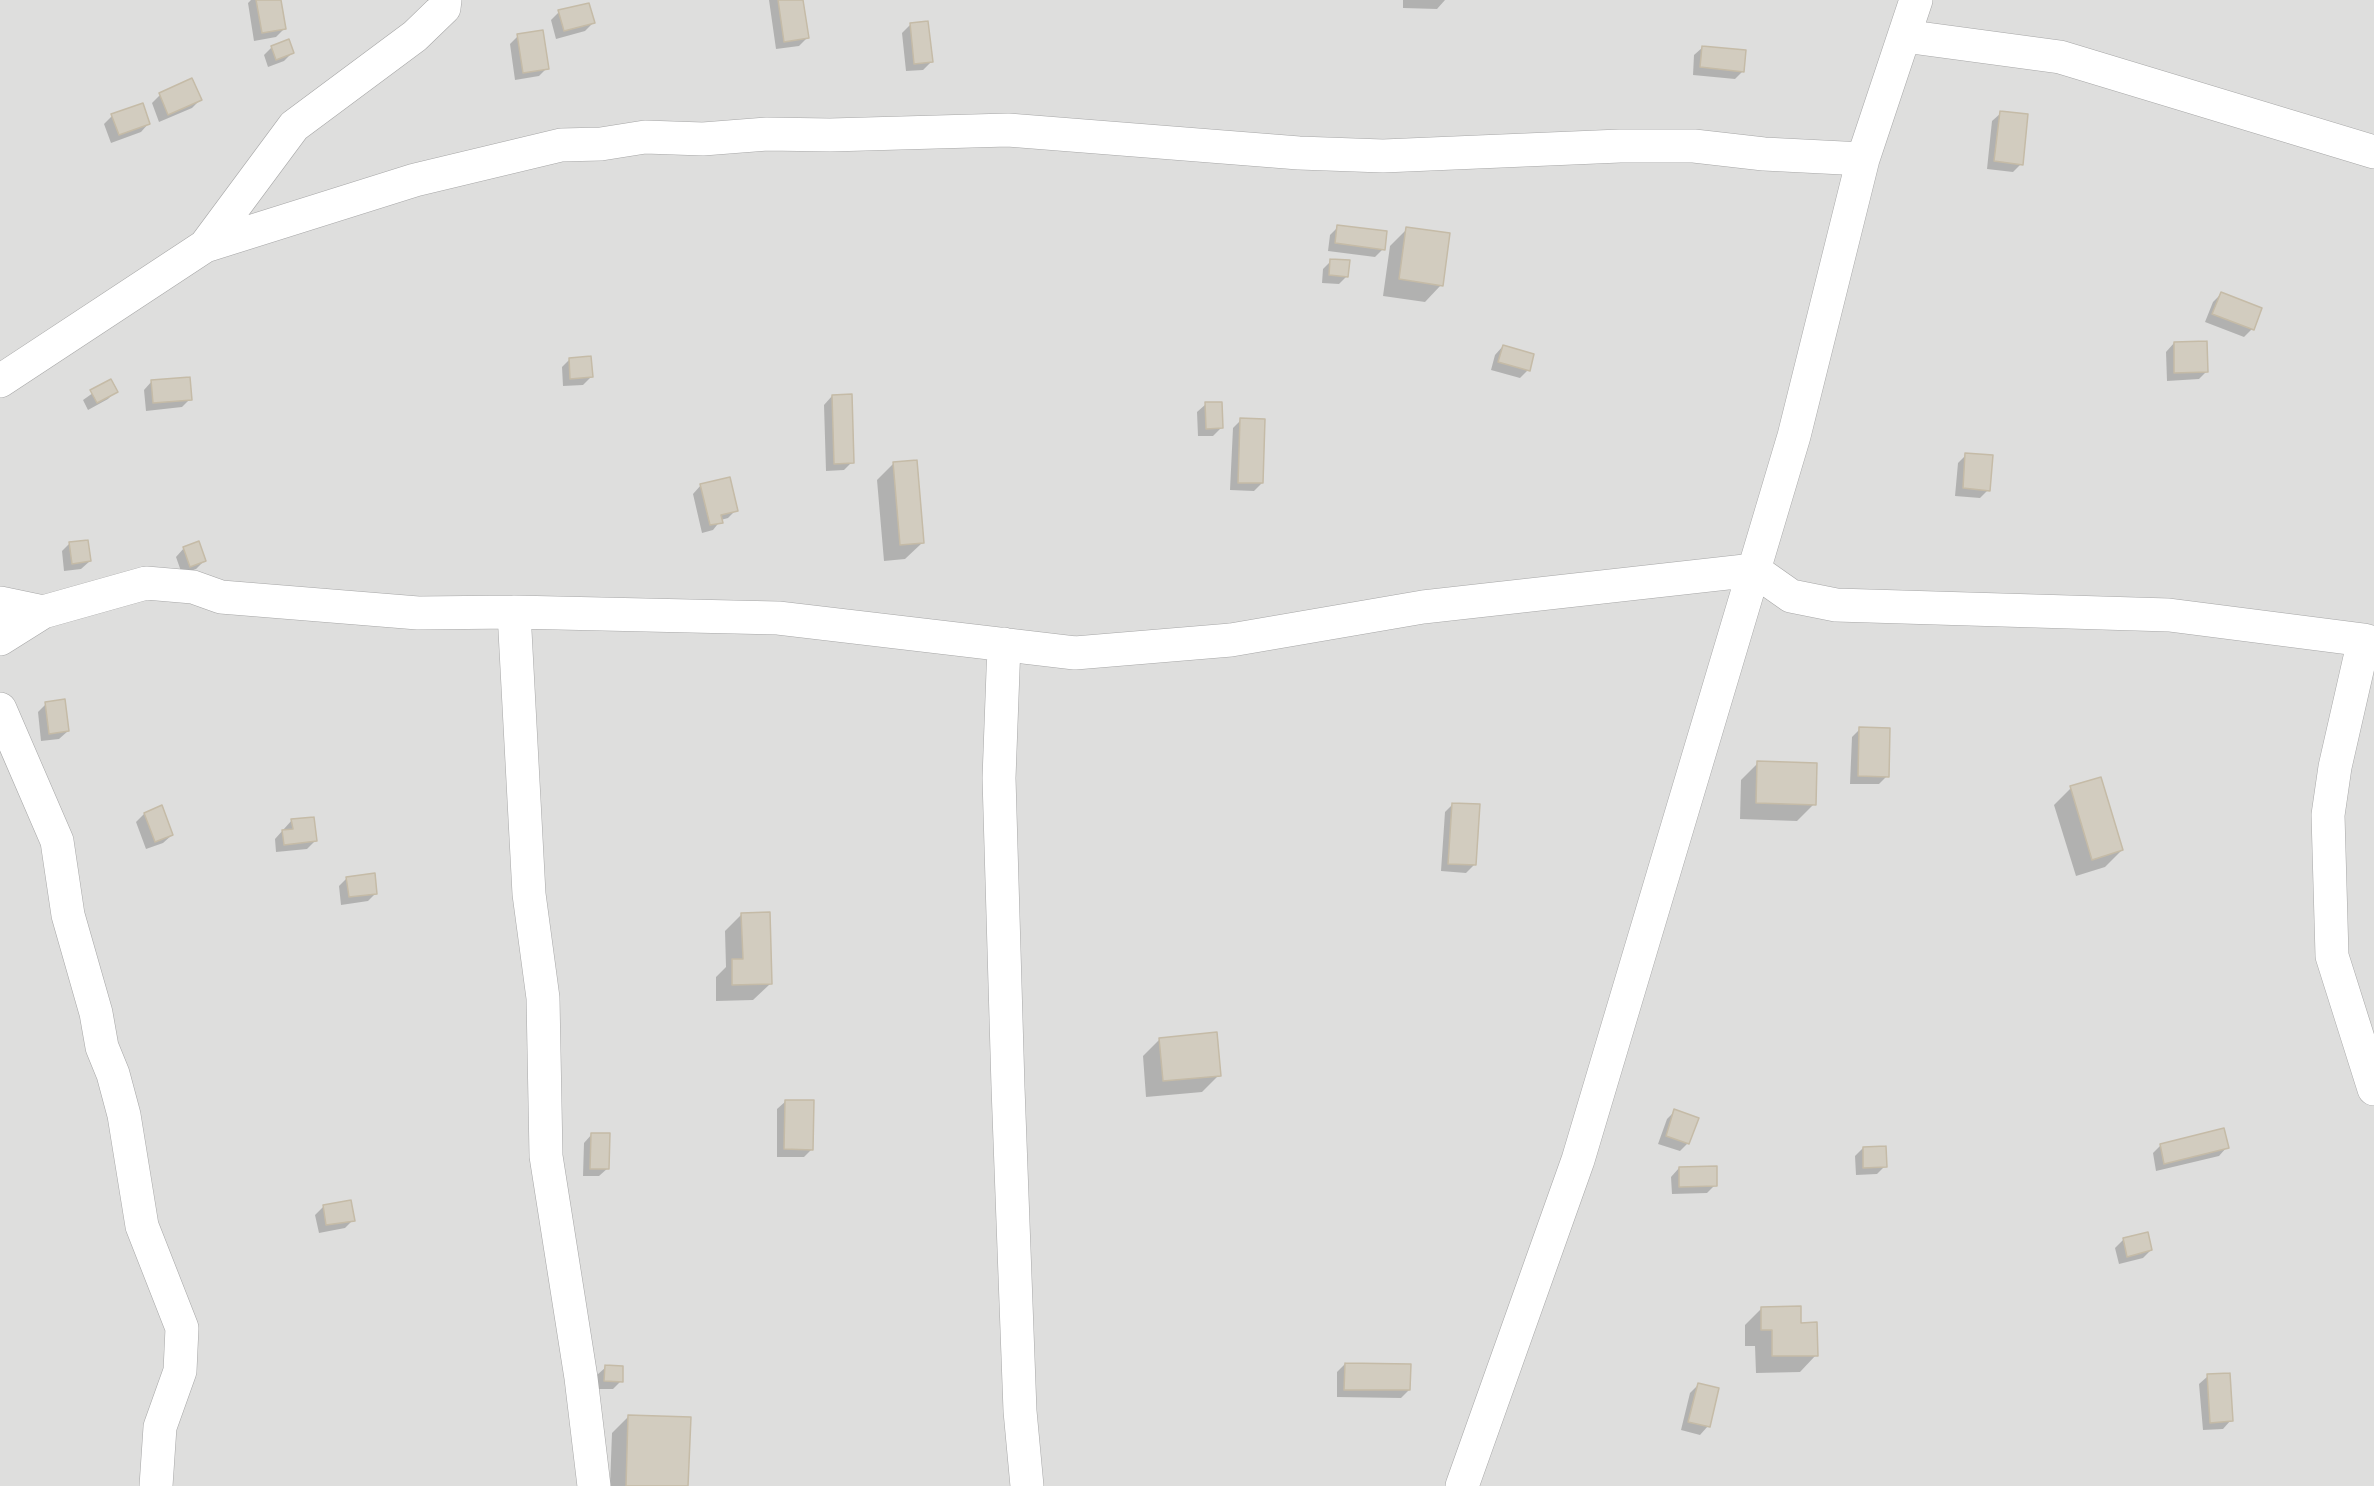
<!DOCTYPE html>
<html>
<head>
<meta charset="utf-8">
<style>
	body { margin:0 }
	canvas { display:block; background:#f2f0e6 }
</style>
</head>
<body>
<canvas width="2374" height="1486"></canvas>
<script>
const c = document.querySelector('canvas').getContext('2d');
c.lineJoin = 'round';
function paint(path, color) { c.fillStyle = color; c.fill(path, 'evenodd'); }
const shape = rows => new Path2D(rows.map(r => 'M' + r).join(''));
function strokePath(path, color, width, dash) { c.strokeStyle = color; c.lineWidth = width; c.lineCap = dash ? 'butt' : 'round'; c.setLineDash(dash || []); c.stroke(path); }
paint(shape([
	[0,0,2374,0,2374,1486,0,1486]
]), '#dededd');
paint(shape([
	[251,0,280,0,284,29,276,37,254,41,248,3],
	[769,0,802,0,807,38,799,46,776,49],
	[1403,0,1445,0,1437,9,1403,8],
	[559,12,593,23,585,31,556,39,551,20],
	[910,25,932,61,923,70,906,71,902,33],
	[518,36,547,68,539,76,515,80,510,44],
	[272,47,292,53,284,61,268,67,264,55],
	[1703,47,1743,71,1735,79,1693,75,1694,55],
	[160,95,200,100,192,108,159,122,152,103],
	[2001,113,2021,164,2013,172,1987,169,1992,121],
	[112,116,149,123,141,132,111,143,104,124],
	[1338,227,1383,249,1375,257,1328,251,1330,235],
	[1407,229,1441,285,1425,302,1383,296,1390,246],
	[1331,261,1347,276,1339,284,1322,283,1323,269],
	[2221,294,2252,329,2244,337,2205,322,2213,302],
	[2174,343,2207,371,2199,379,2167,381,2166,352],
	[1503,346,1528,370,1520,378,1491,370,1495,355],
	[570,359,591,377,583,385,563,386,562,367],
	[110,381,116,391,108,399,88,410,83,400],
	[152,381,190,399,182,407,146,411,144,390],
	[832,396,852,462,844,470,826,471,824,405],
	[1206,404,1221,428,1213,436,1198,436,1197,412],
	[1241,420,1262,483,1254,491,1230,490,1233,428],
	[1966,455,1988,490,1980,498,1955,496,1958,463],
	[894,463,922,543,905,559,884,561,877,480],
	[701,485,736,510,728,518,721,520,713,530,702,533,693,494],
	[70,543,90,561,81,569,64,571,62,551],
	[184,548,205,560,196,569,182,574,176,557],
	[46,704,68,731,59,739,41,741,38,712],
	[1860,729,1887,776,1879,784,1850,784,1852,737],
	[1758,763,1814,804,1797,821,1740,819,1741,780],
	[2071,788,2122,850,2105,867,2076,876,2054,805],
	[1453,804,1474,865,1466,873,1441,871,1445,812],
	[161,807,172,835,163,843,146,849,136,822,144,814],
	[292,820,315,841,307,849,276,852,275,839],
	[347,878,376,893,368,901,341,905,339,886],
	[742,914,770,984,753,1000,716,1001,716,977,726,967,725,931],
	[1160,1039,1219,1075,1202,1092,1146,1097,1143,1056],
	[786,1101,812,1149,804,1157,777,1157,777,1109],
	[1675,1111,1688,1143,1680,1151,1658,1144,1667,1119],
	[592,1134,608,1168,599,1176,583,1176,584,1143],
	[2161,1145,2227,1147,2219,1156,2156,1171,2153,1153],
	[1863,1148,1885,1166,1877,1174,1856,1175,1855,1156],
	[1679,1168,1715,1185,1707,1193,1672,1194,1671,1177],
	[324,1206,353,1220,345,1228,319,1233,315,1215],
	[2123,1240,2151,1250,2143,1258,2119,1264,2115,1248],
	[1762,1308,1800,1324,1816,1355,1800,1372,1756,1373,1755,1346,1745,1346,1745,1325],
	[1345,1364,1409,1390,1401,1398,1337,1397,1337,1372],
	[606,1367,621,1381,613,1389,597,1389,597,1375],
	[2208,1376,2231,1420,2223,1429,2203,1430,2199,1384],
	[1698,1385,1708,1426,1700,1435,1681,1430,1690,1393],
	[629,1416,687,1486,610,1486,612,1433]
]), '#0003');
const building = shape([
	[256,0,281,0,286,29,262,33,256,0],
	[778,0,803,0,809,38,784,42,778,0],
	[589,3,595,23,564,31,558,10,589,3],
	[928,21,933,62,914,64,910,23,928,21],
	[543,30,549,69,523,73,517,34,543,30],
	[289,39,294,53,276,60,271,46,289,39],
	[1702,46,1746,50,1744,72,1700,67,1702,46],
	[192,78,202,100,168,115,159,93,192,78],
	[143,103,150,124,119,135,111,114,143,103],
	[2000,111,2028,114,2023,165,1994,161,2000,111],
	[1337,225,1387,231,1385,250,1335,243,1337,225],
	[1406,227,1450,233,1443,286,1399,279,1406,227],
	[1330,259,1350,260,1348,277,1329,275,1330,259],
	[2221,292,2262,308,2254,330,2212,314,2221,292],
	[2207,341,2208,372,2174,373,2174,342,2207,341],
	[1503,345,1534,354,1530,371,1498,362,1503,345],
	[591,356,593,377,570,379,569,358,591,356],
	[190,377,192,400,153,403,151,380,190,377],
	[111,379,118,392,97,403,90,390,111,379],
	[852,394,854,463,834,464,832,395,852,394],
	[1205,402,1222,402,1223,428,1206,429,1205,402],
	[1240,418,1265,419,1263,483,1238,483,1240,418],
	[1965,453,1993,455,1990,491,1963,488,1965,453],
	[917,460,924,543,900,545,893,462,917,460],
	[730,477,738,511,721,515,723,523,710,525,700,484,730,477],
	[88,540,91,561,72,564,69,542,88,540],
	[199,541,206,561,190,567,183,547,199,541],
	[65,699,69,731,49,734,45,702,65,699],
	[1859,727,1890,728,1889,777,1858,776,1859,727],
	[1757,761,1817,763,1816,805,1756,803,1757,761],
	[2101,777,2123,850,2092,860,2070,786,2101,777],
	[1452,803,1480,804,1476,865,1448,864,1452,803],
	[162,805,173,835,155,842,144,813,162,805],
	[314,817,317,841,284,845,282,830,293,829,291,819,314,817],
	[375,873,377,894,349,897,346,877,375,873],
	[770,912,772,984,732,985,732,959,743,959,741,913,770,912],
	[1217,1032,1221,1076,1163,1081,1159,1038,1217,1032],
	[785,1100,814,1100,813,1150,784,1149,785,1100],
	[1674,1109,1699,1118,1689,1144,1666,1136,1674,1109],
	[2224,1128,2229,1148,2164,1164,2160,1144,2224,1128],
	[591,1133,610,1133,609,1169,590,1169,591,1133],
	[1886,1146,1887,1167,1863,1168,1863,1147,1886,1146],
	[1717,1166,1717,1186,1679,1187,1679,1167,1717,1166],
	[351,1200,355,1221,326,1225,323,1205,351,1200],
	[2148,1232,2152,1250,2127,1257,2123,1238,2148,1232],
	[1801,1306,1801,1323,1817,1322,1818,1356,1772,1356,1772,1330,1761,1330,1761,1307,1801,1306],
	[1345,1363,1411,1364,1410,1390,1344,1390,1345,1363],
	[605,1365,623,1366,623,1382,604,1381,605,1365],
	[2230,1373,2233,1421,2210,1423,2207,1374,2230,1373],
	[1698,1383,1719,1388,1710,1427,1688,1422,1698,1383],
	[628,1415,691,1417,688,1486,626,1486,628,1415]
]);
paint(building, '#d2ccbf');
strokePath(building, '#c5bba7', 1.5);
const minor = shape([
	[1904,36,2060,57,2374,152],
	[205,246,415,180,561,145,601,144,645,137,703,139,767,134,830,135,1008,130,1299,153,1383,156,1620,146,1694,146,1764,154,1863,159],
	[0,381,205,246,294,126,415,36,444,8,445,0],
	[0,603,43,612],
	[514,612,529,894,543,998,546,1156,581,1378,594,1486],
	[0,639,43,612,146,583,193,587,221,597,418,613,514,612,778,618,1075,653,1231,640,1423,607,1754,570,1791,596,1836,605,2169,615,2364,640,2374,643],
	[2364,640,2335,767,2328,815,2332,956,2374,1089],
	[1004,644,999,778,1008,1087,1020,1411,1027,1486],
	[0,709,57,841,68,915,96,1013,102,1047,113,1074,124,1115,142,1226,182,1328,180,1371,160,1427,156,1486],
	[1462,1486,1578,1160,1794,436,1863,159,1916,0]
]);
strokePath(minor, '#a7a7a7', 34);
strokePath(minor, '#fff', 33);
</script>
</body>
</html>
